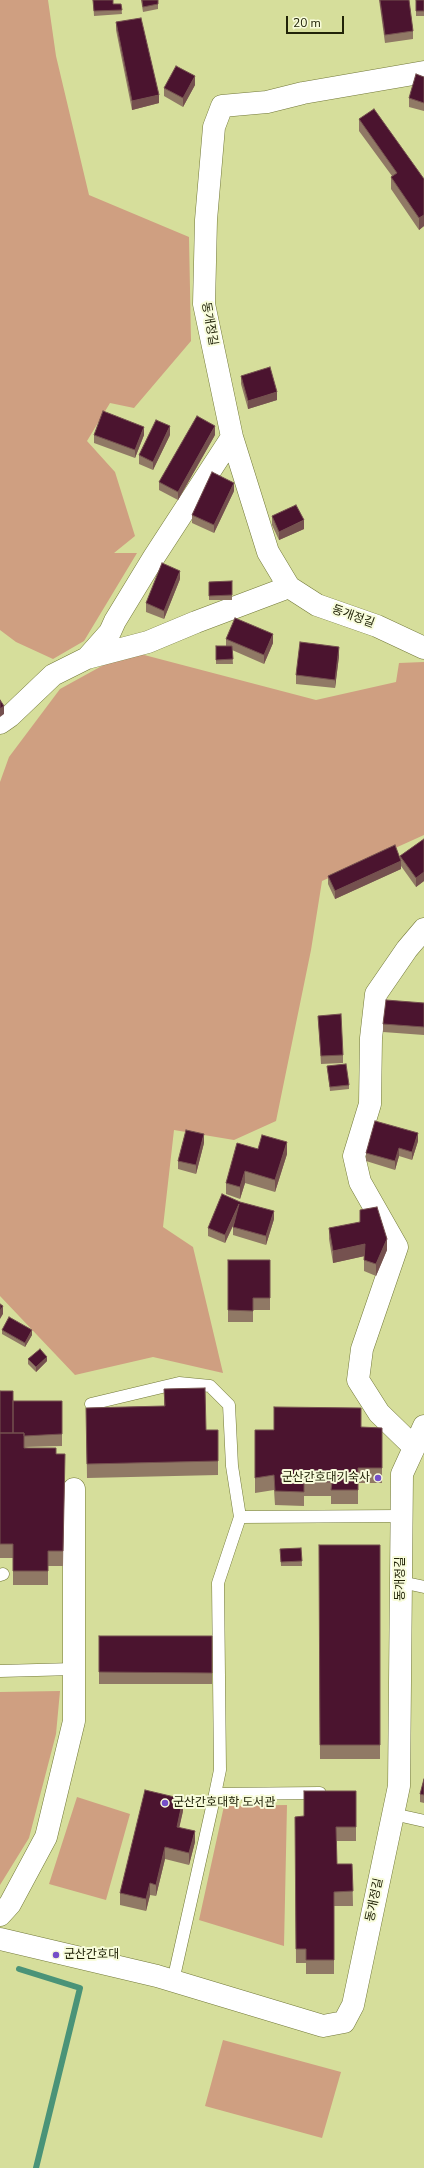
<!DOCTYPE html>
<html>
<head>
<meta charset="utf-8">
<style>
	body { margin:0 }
	#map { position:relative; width:424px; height:2168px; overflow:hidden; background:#d6de9b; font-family:"Nunito Sans",sans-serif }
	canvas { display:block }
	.scale { position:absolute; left:286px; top:16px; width:58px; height:18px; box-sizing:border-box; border:2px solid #212308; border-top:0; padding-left:5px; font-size:12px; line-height:14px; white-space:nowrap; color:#212308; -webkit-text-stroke:3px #f8fcdb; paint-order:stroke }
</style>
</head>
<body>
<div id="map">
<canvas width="424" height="2168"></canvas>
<div class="scale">20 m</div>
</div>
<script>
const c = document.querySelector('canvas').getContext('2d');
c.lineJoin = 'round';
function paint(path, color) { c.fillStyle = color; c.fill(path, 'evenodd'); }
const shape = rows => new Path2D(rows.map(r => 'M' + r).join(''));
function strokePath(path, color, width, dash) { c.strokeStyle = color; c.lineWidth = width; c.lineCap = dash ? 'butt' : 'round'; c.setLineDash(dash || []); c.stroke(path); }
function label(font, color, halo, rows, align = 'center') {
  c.font = font + ' "Nunito Sans","Noto Sans KR",sans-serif'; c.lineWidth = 4; c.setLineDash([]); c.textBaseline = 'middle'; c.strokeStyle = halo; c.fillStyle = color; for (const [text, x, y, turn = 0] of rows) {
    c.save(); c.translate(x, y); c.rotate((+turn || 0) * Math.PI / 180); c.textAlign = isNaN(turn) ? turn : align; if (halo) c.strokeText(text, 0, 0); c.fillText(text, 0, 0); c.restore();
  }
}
paint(shape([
	[0,0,48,0,56,56,89,195,189,237,191,341,134,408,110,403,87,441,115,472,135,536,114,553,137,553,84,641,53,659,16,642,0,630],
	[129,651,316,700,396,682,399,663,424,662,424,835,322,881,311,950,276,1121,234,1140,174,1130,163,1227,193,1247,223,1373,153,1357,75,1375,0,1296,0,782,9,757,60,689],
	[60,1691,56,1734,29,1838,0,1885,0,1692],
	[77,1797,130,1814,106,1900,49,1884],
	[287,1805,284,1946,199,1920,224,1806],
	[223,2040,341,2072,322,2138,205,2106]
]), '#cf9f81');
strokePath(shape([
	[19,1969,80,1988,36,2168]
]), '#4a9378', 6);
const service = shape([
	[91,1404,179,1383,210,1386,229,1405,232,1466,240,1517,401,1516],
	[0,1575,3,1574],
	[401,1582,424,1587],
	[0,1671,74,1669],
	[215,1794,220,1770,218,1583,240,1517],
	[393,1814,424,1821],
	[173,1981,215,1794,320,1793]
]);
const minor = shape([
	[424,72,303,93,267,102,222,106,214,127,206,220,204,304,232,437,268,552,289,587,317,605,377,626,424,648],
	[87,658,148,642,196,622,289,587],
	[0,723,10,716,53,675,87,658,110,632,115,621,154,557,232,437],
	[414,1447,379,1413,358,1380,362,1349,397,1247,360,1182,354,1156,370,1104,371,1038,376,994,407,949,424,929],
	[0,1915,10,1904,46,1837,74,1721,74,1489],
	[0,1939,157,1976,323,2026,344,2022,353,2005,399,1786,402,1474,424,1426]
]);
strokePath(service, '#727838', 13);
strokePath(minor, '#727838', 23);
strokePath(service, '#fff', 12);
strokePath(minor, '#fff', 22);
paint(shape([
	[93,0,113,4,121,4,122,14,94,16],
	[141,0,158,0,158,9,143,12],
	[379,0,409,0,413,31,413,39,385,43],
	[416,0,424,0,424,16,416,16],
	[116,22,159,103,132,110,116,30],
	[424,77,424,111,409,107,409,98],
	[195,85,183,107,164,96,164,88],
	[359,119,424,179,424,226,419,230,391,189,391,177,392,176,359,131],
	[241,376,277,400,248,409,241,384],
	[94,435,144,435,135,458,94,443],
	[170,435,153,470,139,464,139,455],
	[215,435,178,500,159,490,159,482],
	[234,491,214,533,192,523,192,515],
	[272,516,304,529,279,540,272,525],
	[180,579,164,619,146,612,146,603],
	[232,581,232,600,209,600,209,582],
	[226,639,273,643,264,664,232,650,233,664,216,664,216,646,226,646],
	[339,656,335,688,296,684,296,675],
	[424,839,424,881,416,887,401,866,401,869,335,899,328,884,328,876,400,858,400,856],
	[424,1003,424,1035,383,1032,383,1024],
	[318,1016,343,1055,343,1063,321,1064],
	[327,1066,349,1085,349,1089,330,1091],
	[418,1141,412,1160,399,1156,395,1170,366,1161,366,1153],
	[204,1143,196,1174,178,1169,178,1161],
	[258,1149,287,1154,275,1192,245,1183,240,1199,226,1194,226,1183],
	[274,1219,266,1245,233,1235,233,1226,225,1243,208,1236,208,1228],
	[329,1228,387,1250,376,1276,364,1271,364,1256,333,1263,329,1239],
	[228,1260,270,1260,270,1310,253,1310,253,1322,228,1322],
	[2,1330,32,1335,25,1347,2,1334],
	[28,1359,47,1361,36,1372,28,1364],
	[164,1389,206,1430,218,1430,218,1475,87,1478,86,1408,164,1406],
	[0,1391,13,1401,62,1401,62,1446,24,1447,56,1454,65,1454,63,1566,48,1566,48,1585,13,1585,13,1558,0,1558],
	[361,1427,382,1428,382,1483,358,1483,358,1504,331,1504,331,1496,304,1496,304,1506,275,1505,274,1490,255,1493,255,1430,274,1430],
	[319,1545,380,1545,380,1759,320,1759],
	[301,1548,302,1566,281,1566,280,1549],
	[99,1636,212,1636,212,1684,99,1684],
	[424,1779,424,1803,420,1802,420,1794],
	[356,1791,356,1841,337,1841,337,1864,352,1864,353,1906,334,1906,334,1974,306,1974,306,1963,296,1963,295,1817,304,1816],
	[183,1811,179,1827,195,1842,189,1865,165,1859,156,1896,150,1895,146,1911,120,1905,120,1893]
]), '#907965');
paint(shape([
	[195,76,195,85,183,107,183,98],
	[159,95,159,103,132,110,132,101],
	[424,215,424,226,419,230,419,218],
	[277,392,277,400,248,409,248,401],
	[170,426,170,435,153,470,153,462],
	[215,426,215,435,178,500,178,492],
	[144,427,144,435,135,458,135,450],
	[234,483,234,491,214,533,214,525],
	[304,520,304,529,279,540,279,532],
	[180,571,180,579,164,619,164,611],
	[273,634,273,643,264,664,264,655],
	[339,647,339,656,335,688,335,680],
	[4,706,4,714,0,717,0,709],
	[401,861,401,869,335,899,335,891],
	[424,872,424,881,416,887,416,878],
	[418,1133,418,1141,412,1160,412,1152],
	[204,1134,204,1143,196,1174,196,1165],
	[287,1142,287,1154,275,1192,275,1180],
	[399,1148,399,1156,395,1170,395,1161],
	[245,1171,245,1183,240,1199,240,1187],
	[239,1204,239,1212,225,1243,225,1235],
	[274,1211,274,1219,266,1245,266,1236],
	[387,1239,387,1250,376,1276,376,1264],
	[365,1244,365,1256,333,1263,333,1251],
	[3,1306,3,1314,0,1319,0,1311],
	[32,1330,32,1335,25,1347,25,1343],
	[47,1357,47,1361,36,1372,36,1367],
	[183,1799,183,1811,177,1838,177,1827],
	[195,1831,195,1842,189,1865,189,1853],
	[165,1847,165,1859,156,1896,156,1885],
	[150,1883,150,1895,146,1911,146,1899]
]), '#75514f');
const building = shape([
	[93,0,113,0,113,4,121,4,122,10,94,11,93,0],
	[142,0,158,0,158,4,143,7,142,0],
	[380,0,409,0,413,31,385,35,380,0],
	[416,0,424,0,424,11,416,11,416,0],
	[141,18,159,95,132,101,116,22,141,18],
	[176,66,195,76,183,98,164,88,176,66],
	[416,74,424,77,424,103,409,98,416,74],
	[374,109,424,179,424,215,419,218,391,177,397,173,359,119,374,109],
	[270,367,277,392,248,401,241,376,270,367],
	[103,411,144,427,135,450,94,435,103,411],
	[197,416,215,426,178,492,159,482,197,416],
	[156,420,170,426,153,462,139,455,156,420],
	[212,472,234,483,214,525,192,515,212,472],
	[296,505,304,520,279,532,272,516,296,505],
	[162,563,180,571,164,611,146,603,162,563],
	[232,581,232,595,209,596,209,582,232,581],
	[235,618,273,634,264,655,226,639,235,618],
	[300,642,339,647,335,680,296,675,300,642],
	[216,646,232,646,233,659,216,660,216,646],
	[0,700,4,706,0,709,0,700],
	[424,839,424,872,416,878,400,856,424,839],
	[395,845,401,861,335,891,328,876,395,845],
	[386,1000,424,1003,424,1027,383,1024,386,1000],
	[341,1014,343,1055,321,1056,318,1016,341,1014],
	[346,1064,349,1085,330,1087,327,1066,346,1064],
	[375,1121,418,1133,412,1152,399,1148,395,1161,366,1153,375,1121],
	[186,1130,204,1134,196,1165,178,1161,186,1130],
	[262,1135,287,1142,275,1180,245,1171,240,1187,226,1183,237,1143,258,1149,262,1135],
	[222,1194,240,1202,274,1211,266,1236,233,1227,239,1204,225,1235,208,1228,222,1194],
	[377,1207,387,1239,376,1264,364,1260,365,1244,333,1251,329,1228,360,1222,360,1210,377,1207],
	[228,1260,270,1260,270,1298,253,1298,253,1311,228,1310,228,1260],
	[0,1304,3,1306,0,1311,0,1304],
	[9,1317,32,1330,25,1343,2,1330,9,1317],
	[40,1349,47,1357,36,1367,28,1359,40,1349],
	[205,1388,206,1430,218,1430,218,1461,87,1464,86,1408,165,1406,164,1389,205,1388],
	[0,1391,13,1391,13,1433,0,1433,0,1391],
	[13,1401,62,1401,62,1434,24,1436,24,1433,13,1433,13,1401],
	[274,1407,361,1408,361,1427,382,1428,382,1468,358,1468,358,1490,331,1490,332,1482,304,1482,304,1492,275,1491,274,1475,255,1478,255,1430,274,1430,274,1407],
	[0,1433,24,1433,24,1448,56,1448,56,1454,65,1454,63,1551,48,1551,48,1571,13,1571,13,1544,0,1544,0,1433],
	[319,1545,380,1545,380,1745,320,1745,319,1545],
	[301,1548,302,1561,281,1562,280,1549,301,1548],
	[99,1636,212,1636,212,1673,99,1672,99,1636],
	[424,1779,424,1795,420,1794,424,1779],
	[145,1790,183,1799,177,1827,195,1831,189,1853,165,1847,156,1885,150,1883,146,1899,120,1893,145,1790],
	[304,1791,356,1791,356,1827,336,1827,337,1864,352,1864,353,1891,334,1892,334,1960,306,1960,306,1949,296,1949,295,1817,304,1816,304,1791]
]);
paint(building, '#4b142f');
strokePath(building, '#75514f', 1);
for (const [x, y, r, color] of [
	[378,1478,4,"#754fc8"],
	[165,1803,4,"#754fc8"],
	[56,1955,4,"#754fc8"]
]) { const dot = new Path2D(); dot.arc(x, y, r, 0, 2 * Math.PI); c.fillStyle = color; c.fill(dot); strokePath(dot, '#f8fcdb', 1.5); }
label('12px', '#212308', '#f8fcdb', [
	["동개정길",209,324,80],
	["동개정길",353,617,20],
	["동개정길",401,1579,-90],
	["동개정길",375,1900,-78]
]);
label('12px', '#212308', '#f8fcdb', [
	["군산간호대기숙사",370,1478,"right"],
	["군산간호대학 도서관",173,1803],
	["군산간호대",64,1955]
], 'left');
</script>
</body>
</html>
